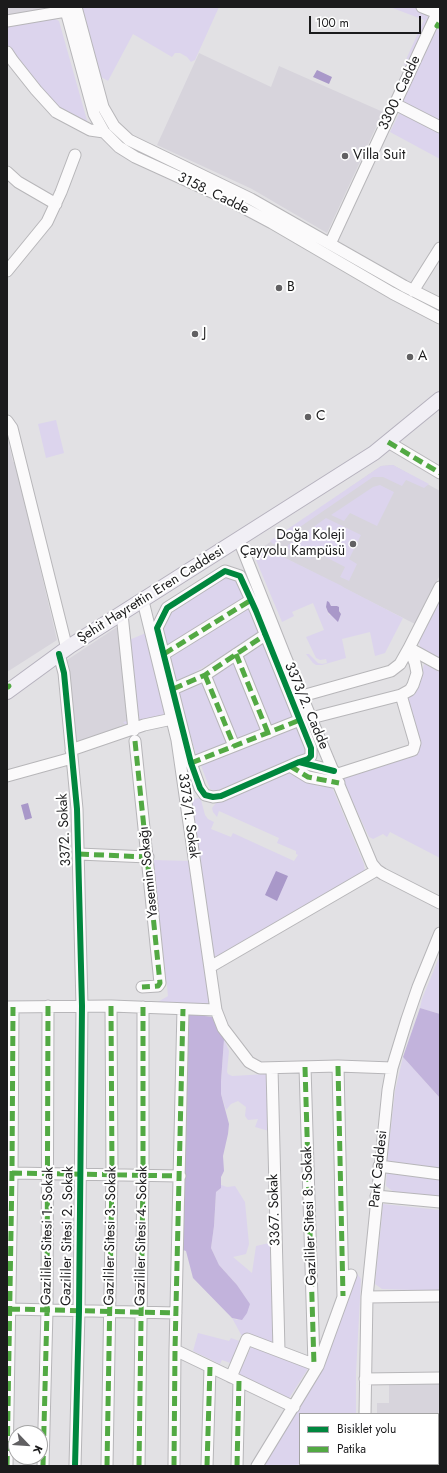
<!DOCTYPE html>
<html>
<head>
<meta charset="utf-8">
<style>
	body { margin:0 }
	#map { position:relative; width:447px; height:1473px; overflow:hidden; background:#e2e1e4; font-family:Jost,sans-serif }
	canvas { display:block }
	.frame { position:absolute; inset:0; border:8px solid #1b1b1c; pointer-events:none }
	.legend { position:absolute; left:299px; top:1413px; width:140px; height:52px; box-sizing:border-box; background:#fff; border:1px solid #a4a4a4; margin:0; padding:5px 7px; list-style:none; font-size:12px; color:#1b1b1c }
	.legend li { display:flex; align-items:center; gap:8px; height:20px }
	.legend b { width:20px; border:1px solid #a4a4a4 }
	.north { position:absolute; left:8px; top:1425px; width:40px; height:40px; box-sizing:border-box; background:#fff; border:1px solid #a4a4a4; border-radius:50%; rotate:115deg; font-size:11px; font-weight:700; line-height:16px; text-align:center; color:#1b1b1c }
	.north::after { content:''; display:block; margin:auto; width:14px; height:18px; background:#616062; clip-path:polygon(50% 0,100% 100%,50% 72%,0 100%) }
	.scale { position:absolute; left:309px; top:16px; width:112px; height:18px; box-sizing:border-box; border:2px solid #1b1b1c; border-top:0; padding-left:5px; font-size:12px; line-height:14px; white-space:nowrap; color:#1b1b1c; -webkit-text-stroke:3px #fff; paint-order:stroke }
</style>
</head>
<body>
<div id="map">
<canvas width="447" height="1473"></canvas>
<div class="frame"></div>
<ul class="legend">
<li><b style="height:5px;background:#00873e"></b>Bisiklet yolu</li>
<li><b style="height:5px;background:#52a943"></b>Patika</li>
</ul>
<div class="north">K</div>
<div class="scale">100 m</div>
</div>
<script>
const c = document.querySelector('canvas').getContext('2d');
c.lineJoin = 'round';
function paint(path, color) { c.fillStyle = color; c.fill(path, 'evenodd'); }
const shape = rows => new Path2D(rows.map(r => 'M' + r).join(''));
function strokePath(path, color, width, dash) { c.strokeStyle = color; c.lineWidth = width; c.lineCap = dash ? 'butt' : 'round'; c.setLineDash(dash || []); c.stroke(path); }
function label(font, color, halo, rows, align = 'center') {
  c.font = font + ' Jost,sans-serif'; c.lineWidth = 4; c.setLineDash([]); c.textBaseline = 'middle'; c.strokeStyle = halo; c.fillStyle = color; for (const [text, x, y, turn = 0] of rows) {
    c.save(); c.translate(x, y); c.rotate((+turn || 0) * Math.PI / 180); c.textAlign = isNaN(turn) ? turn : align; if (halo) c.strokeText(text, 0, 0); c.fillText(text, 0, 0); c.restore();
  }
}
paint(shape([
	[7,7,52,7,51,11,7,16],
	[199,53,271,87,279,66,383,112,327,233,252,189,157,145],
	[7,427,10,438,8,439,13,462,15,462,57,640,7,672],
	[393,465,440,491,440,575,415,624,263,547,381,466],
	[117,627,119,629,129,727,76,745,69,665,67,660],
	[440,1382,440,1466,377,1466,377,1464,438,1464,438,1414,377,1414,377,1403,389,1403,389,1383]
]), '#d7d4dc');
paint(shape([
	[82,7,219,7,195,60,191,62,187,57,180,53,175,53,172,57,133,34,108,81,101,77],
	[390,7,414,7,424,12,428,17,428,22,406,66,404,64,424,20],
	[49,16,59,21,88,124,54,105,21,66,7,44,7,24],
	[440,20,440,124,404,103,404,99],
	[401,113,440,134,440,159,390,132,399,114],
	[56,420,64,453,46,458,38,424],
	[393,465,429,484,424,488,406,480,402,486,383,477,373,477,275,544,273,544,270,541,381,466],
	[380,485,394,492,377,526,350,513,344,521,331,515,373,487],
	[326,518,361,535,349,559,357,564,349,581,340,577,345,567,316,552,310,559,287,548,288,545],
	[263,547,342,586,343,587,403,618,385,653,375,656,370,632,342,639,346,658,322,665,316,665,313,663,306,654,309,654,318,663,322,664,327,663,326,659,320,660,316,658,306,637,324,630,313,603,292,612,294,616,282,622,256,560,258,550],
	[330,604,332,607,337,606,341,614,329,615,326,607],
	[226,574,237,578,245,598,167,648,163,627,169,611],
	[440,600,440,660,421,650,419,642],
	[249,607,259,632,259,635,178,682,175,681,169,656],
	[146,633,171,723,121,728,120,724,123,727,126,725,123,722,127,721,126,702,129,640],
	[264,643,294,718,269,729,240,659],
	[236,660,264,730,238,742,211,677],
	[424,664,440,672,440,858,390,832,387,837,383,834,373,839,369,837,341,777,418,745,408,697,413,695,419,687],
	[202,682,205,683,231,745,200,757,196,754,177,693],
	[298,727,308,753,216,791,210,789,200,763],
	[292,771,317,781,317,786,332,787,364,864,365,872,219,958,212,956,187,800,199,798,201,800,205,815,208,819,214,822,211,829,231,837,233,833,235,834,294,861,298,855,296,854,296,851,277,843,279,838,219,811,217,817,213,812,212,808,219,799],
	[153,860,190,861,212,1004,156,1003,168,996],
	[440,955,440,1014,420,1008,422,999],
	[224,1039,229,1051,227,1072,228,1074,232,1076,267,1074,269,1131,255,1127,258,1119,248,1120,245,1116,246,1107,238,1101,231,1104,226,1110,221,1094,221,1081],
	[403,1057,440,1098,440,1168,387,1161,395,1091],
	[387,1170,440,1177,440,1197,395,1193,386,1186],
	[221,1185,227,1187,235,1186,245,1202,249,1244,246,1254,233,1257,252,1273,256,1246,269,1243,272,1240,277,1344,245,1335,243,1338,232,1318,237,1320,250,1304,237,1285,219,1265,211,1248,214,1226,216,1192,221,1188],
	[383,1204,440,1210,440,1291,382,1289,375,1284],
	[355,1271,361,1279,356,1373,356,1414,300,1414,300,1464,356,1464,356,1466,261,1466,327,1349],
	[198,1333,229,1341,231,1338,242,1342,233,1364,222,1360,220,1364,193,1351],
	[252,1345,309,1367,288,1400,243,1378,239,1373]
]), '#dcd4ed');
paint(shape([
	[420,1008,440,1014,440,1098,403,1057],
	[189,1014,213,1017,224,1039,221,1081,221,1094,229,1124,228,1134,223,1156,224,1171,221,1177,221,1188,216,1192,214,1226,211,1248,219,1265,237,1285,250,1304,247,1313,242,1320,232,1318,193,1278,186,1251,183,1250,185,1020]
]), '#c2b3dc');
paint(shape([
	[317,70,332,77,329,84,313,77],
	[327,601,329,602,331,606,337,606,339,607,339,611,341,614,338,622,328,612,326,607],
	[28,803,32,818,25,820,21,805],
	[276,871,288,876,277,901,265,895]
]), '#a998c9');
const minor = shape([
	[65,7,94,114,104,132,119,147,135,157,225,198,272,223,392,293,440,318],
	[76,7,103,107,114,126,129,140,251,199,404,286,440,304],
	[422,7,437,13],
	[7,21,66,11],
	[7,52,13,61,36,90,56,112,90,130,104,132],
	[395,104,440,127],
	[7,172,18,182,56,204],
	[330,244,440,7],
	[7,271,47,222,61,192,75,155],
	[413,291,440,248],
	[7,421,12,428,67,649],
	[388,442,440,473],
	[239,540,285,656,372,864,377,870,383,874,440,903],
	[143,601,177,740,216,1010,223,1028,249,1062,260,1068,338,1066,392,1068],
	[122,614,134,730],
	[59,654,64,673,77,809,82,1006,79,1311,75,1466],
	[164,654,251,600],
	[236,654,268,733],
	[205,675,234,746],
	[173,689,205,675,265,635],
	[302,696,391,671,400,664,409,648,440,665],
	[311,718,401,695,410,690,413,685,417,673,415,663,409,648,440,587],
	[135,741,160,983,158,986,142,987],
	[71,750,144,725,172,719],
	[299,762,308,759,311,756,311,748,256,611,240,576,225,571,167,608,157,628,191,763,200,788,205,795,213,797,221,796,299,762,334,771],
	[191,763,300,720],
	[290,766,308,777,339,783],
	[335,775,413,750,415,743,401,695],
	[7,776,72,758],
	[79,854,148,857],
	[210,967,377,870],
	[7,1007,111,1006,216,1010],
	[338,1066,343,1296],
	[305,1067,314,1365],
	[272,1068,279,1351],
	[379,1166,440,1174],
	[12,1173,180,1176],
	[376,1196,440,1202],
	[367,1297,440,1296],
	[10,1309,176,1313],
	[175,1350,294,1407],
	[231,1377,247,1339,318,1366],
	[365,1379,440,1378],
	[365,1414,367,1297,388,1090,392,1068,407,1019,418,987,440,933],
	[7,1466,12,1173,13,1007],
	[43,1466,47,1310,48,1006],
	[107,1466,112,1174,111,1006],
	[139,1466,143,1175,143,1007],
	[174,1466,175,1350,183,1009],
	[207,1466,210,1367],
	[237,1466,239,1381],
	[257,1466,318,1366,351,1275],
	[364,1466,364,1464]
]);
const major = shape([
	[7,692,70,646,374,453,440,399]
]);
strokePath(minor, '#b7b6b9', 13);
strokePath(major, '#b5b1bd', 16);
strokePath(minor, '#fbfafb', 11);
strokePath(major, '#f1eff5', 14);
strokePath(shape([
	[439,23,437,26,439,26,440,24],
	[388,442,440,473],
	[164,654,251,600],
	[236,654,268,733],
	[205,675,234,746],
	[7,687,9,686,7,688],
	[173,689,205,675,265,635],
	[135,741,160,983,158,986,142,987],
	[191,763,300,720],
	[290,766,308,777,339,783],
	[79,854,148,857],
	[338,1066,343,1296],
	[305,1067,314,1365],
	[12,1173,180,1176],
	[10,1309,176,1313],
	[7,1466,12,1173,13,1007],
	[43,1466,47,1310,48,1006],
	[107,1466,112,1174,111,1006],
	[139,1466,143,1175,143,1007],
	[174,1466,175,1350,183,1009],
	[207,1466,210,1367],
	[237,1466,239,1381]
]), '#52a943', 5, [10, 5]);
strokePath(shape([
	[59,654,64,673,77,809,82,1006,79,1311,75,1466],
	[299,762,308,759,311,756,311,748,256,611,240,576,225,571,167,608,157,628,191,763,200,788,205,795,213,797,221,796,299,762,334,771]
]), '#00873e', 6);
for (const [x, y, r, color] of [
	[345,156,4,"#616062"],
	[279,288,4,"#616062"],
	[195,334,4,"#616062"],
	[410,357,4,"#616062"],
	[308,417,4,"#616062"],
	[353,544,4,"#616062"]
]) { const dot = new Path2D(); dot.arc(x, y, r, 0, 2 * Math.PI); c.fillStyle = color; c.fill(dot); strokePath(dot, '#fff', 1.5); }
label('14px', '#1b1b1c', '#fff', [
	["3300. Cadde",400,93,-65],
	["3158. Cadde",213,194,26],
	["Şehit Hayrettin Eren Caddesi",151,595,-32],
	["3373/2. Cadde",306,706,67],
	["3373/1. Sokak",188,816,82],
	["3372. Sokak",65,830,-93],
	["Yasemin Sokağı",149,872,-96],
	["Park Caddesi",379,1169,-84],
	["3367. Sokak",275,1210,-92],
	["Gazililer Sitesi 8. Sokak",310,1216,-92],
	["Gazililer Sitesi 1. Sokak",48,1236,-89],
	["Gazililer Sitesi 2. Sokak",68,1236,-89],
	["Gazililer Sitesi 3. Sokak",111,1236,-89],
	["Gazililer Sitesi 4. Sokak",142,1236,-89]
]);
label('14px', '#1b1b1c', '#fff', [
	["Villa Suit",353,156],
	["B",287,288],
	["J",203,334],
	["A",418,357],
	["C",316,417],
	["Doğa Koleji",345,536,"right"],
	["Çayyolu Kampüsü",345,552,"right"]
], 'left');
</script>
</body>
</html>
